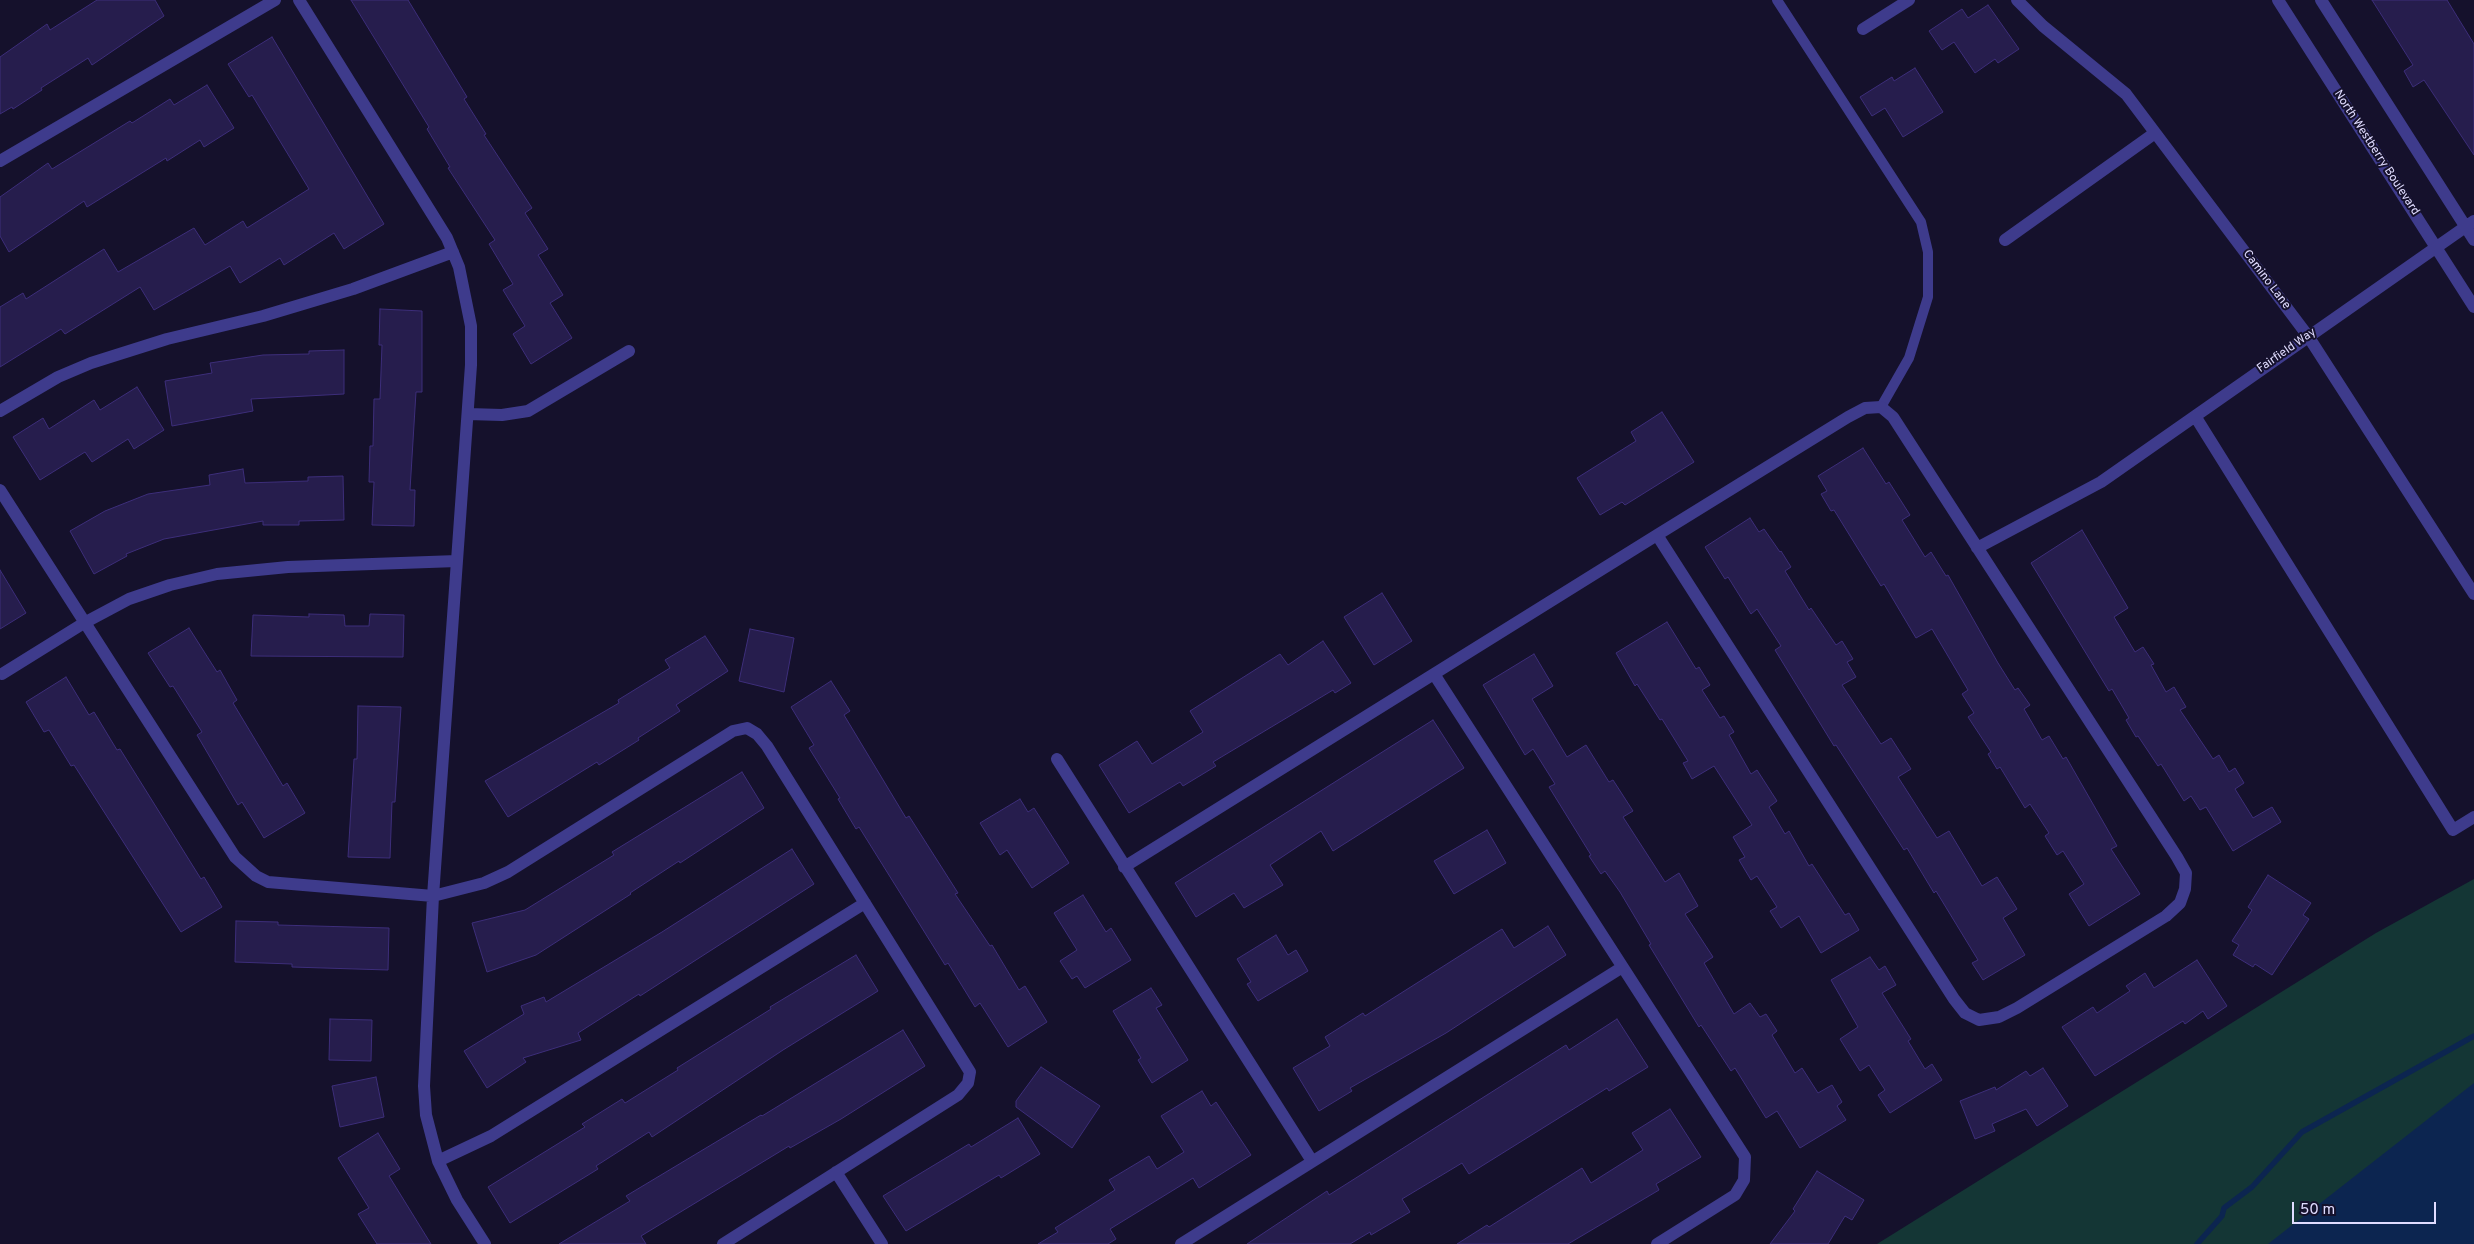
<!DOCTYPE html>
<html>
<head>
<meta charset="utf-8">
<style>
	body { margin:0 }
	#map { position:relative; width:2474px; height:1244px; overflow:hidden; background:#15112c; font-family:Overpass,sans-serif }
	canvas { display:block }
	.scale { position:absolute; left:2292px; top:1202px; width:144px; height:22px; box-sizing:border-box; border:2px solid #e0dcff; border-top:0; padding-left:6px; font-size:15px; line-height:18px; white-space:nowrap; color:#e0dcff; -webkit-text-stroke:4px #15112c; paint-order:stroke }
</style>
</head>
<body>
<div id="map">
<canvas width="2474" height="1244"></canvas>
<div class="scale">50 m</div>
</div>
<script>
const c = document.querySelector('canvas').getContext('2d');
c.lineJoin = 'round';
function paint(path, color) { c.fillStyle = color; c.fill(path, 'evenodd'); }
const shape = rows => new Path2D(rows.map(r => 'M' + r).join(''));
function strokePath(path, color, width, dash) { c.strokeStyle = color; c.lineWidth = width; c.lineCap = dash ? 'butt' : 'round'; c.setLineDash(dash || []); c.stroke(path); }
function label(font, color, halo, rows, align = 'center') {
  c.font = font + ' Overpass,sans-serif'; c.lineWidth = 4; c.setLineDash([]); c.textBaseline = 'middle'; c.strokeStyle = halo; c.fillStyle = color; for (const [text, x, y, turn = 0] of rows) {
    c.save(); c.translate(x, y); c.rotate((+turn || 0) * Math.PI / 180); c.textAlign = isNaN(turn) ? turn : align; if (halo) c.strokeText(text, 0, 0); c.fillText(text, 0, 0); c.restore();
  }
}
paint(shape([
	[2474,879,2474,1244,1877,1244,2376,933]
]), '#143635');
paint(shape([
	[2474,1083,2474,1244,2268,1244]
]), '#0c2550');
strokePath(shape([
	[2197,1244,2222,1216,2224,1208,2252,1187,2302,1132,2474,1036]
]), '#0c2550', 5.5);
const building = shape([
	[97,0,155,0,164,16,92,65,88,58,41,88,42,90,13,109,12,107,0,114,0,57,47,24,50,30,97,0],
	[351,0,408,0,467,97,464,99,486,134,484,135,532,208,525,213,548,249,538,255,563,295,550,303,572,338,531,364,513,334,525,326,503,290,513,284,489,244,495,240,448,168,450,167,427,129,429,127,351,0],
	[2372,0,2447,0,2474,44,2474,155,2424,80,2413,87,2404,71,2413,65,2372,0],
	[1988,5,2019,49,1998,63,1995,59,1975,73,1954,42,1942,50,1929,31,1962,9,1968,18,1988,5],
	[272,37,384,224,344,249,334,233,284,265,280,258,240,283,230,266,154,310,140,287,65,334,61,329,0,367,0,307,23,293,26,299,104,249,118,272,194,228,205,245,243,221,247,228,309,189,252,95,249,97,228,64,272,37],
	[1915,68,1943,112,1903,137,1885,108,1872,116,1860,97,1892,77,1894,81,1915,68],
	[207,85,234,128,204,147,200,140,167,161,166,158,87,207,84,201,9,252,0,236,0,197,48,163,52,169,130,121,132,123,170,99,174,105,207,85],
	[380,309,422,311,422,392,416,392,410,490,415,490,414,526,372,525,374,482,369,482,370,446,373,446,374,399,380,399,382,345,379,345,380,309],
	[344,350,344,394,251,399,253,411,172,426,165,381,212,373,210,363,263,355,309,354,309,351,344,350],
	[137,387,164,430,134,449,128,439,92,462,85,452,40,480,13,437,43,418,49,429,94,400,100,410,137,387],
	[1662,412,1694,462,1625,505,1622,502,1600,515,1577,478,1636,441,1631,432,1662,412],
	[1863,448,1886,484,1889,482,1910,515,1902,520,1925,557,1931,552,1946,576,1948,575,1998,663,2015,690,2018,688,2030,705,2024,709,2042,740,2049,736,2063,759,2066,757,2117,846,2111,849,2140,894,2089,926,2069,894,2084,884,2063,851,2057,855,2045,836,2049,833,2030,804,2025,808,2000,767,1997,769,1988,754,1991,752,1968,717,1974,713,1962,694,1968,690,1932,629,1916,638,1884,584,1881,586,1834,510,1831,511,1821,494,1827,491,1818,476,1863,448],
	[243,469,245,483,308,481,308,477,343,476,344,520,299,521,299,525,263,525,263,521,164,539,126,554,127,556,94,574,70,531,105,511,148,494,210,485,209,475,243,469],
	[1750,518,1759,532,1764,529,1780,552,1781,551,1791,567,1785,571,1809,610,1811,608,1836,645,1842,641,1853,659,1847,662,1856,677,1842,685,1881,744,1891,738,1911,769,1898,777,1937,838,1949,831,1982,886,1997,877,2017,909,2003,918,2025,955,1983,980,1972,963,1978,960,1936,891,1934,893,1907,848,1904,850,1836,745,1834,746,1775,650,1781,646,1757,609,1751,614,1728,577,1725,579,1705,547,1750,518],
	[2082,530,2128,608,2114,617,2135,652,2143,647,2154,664,2151,665,2166,692,2174,687,2186,707,2180,710,2213,759,2219,755,2229,772,2235,768,2244,783,2235,789,2253,818,2272,807,2281,822,2233,851,2206,807,2200,810,2191,796,2184,801,2161,764,2158,766,2138,736,2136,737,2126,720,2129,718,2112,689,2109,691,2031,563,2082,530],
	[0,570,26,613,0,629,0,570],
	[1382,593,1412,641,1374,665,1344,617,1382,593],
	[309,614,344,615,345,626,369,626,370,614,404,615,403,657,251,656,253,615,309,617,309,614],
	[1667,622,1696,669,1699,667,1710,685,1702,690,1720,718,1724,716,1734,732,1729,735,1751,774,1757,770,1777,801,1769,807,1785,834,1789,831,1809,866,1812,864,1845,915,1849,913,1859,930,1821,953,1799,916,1781,928,1770,911,1777,907,1757,876,1751,880,1739,860,1745,857,1733,837,1752,825,1714,766,1692,779,1683,763,1688,761,1662,719,1660,720,1637,684,1635,686,1616,653,1667,622],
	[189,628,217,672,220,670,237,700,233,703,283,786,287,783,305,813,264,838,242,802,238,805,197,735,202,732,173,686,170,687,148,653,189,628],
	[750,629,794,638,784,692,739,681,750,629],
	[705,636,728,671,676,705,680,711,638,738,639,740,599,765,597,762,508,817,485,781,619,703,618,700,670,668,665,660,705,636],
	[1323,641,1351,683,1335,693,1333,690,1213,762,1216,766,1183,786,1180,782,1129,813,1099,765,1137,741,1152,764,1203,732,1190,711,1280,654,1288,665,1323,641],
	[1534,654,1553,686,1532,699,1567,757,1586,745,1609,782,1613,780,1633,811,1623,817,1665,882,1679,873,1698,906,1685,914,1713,957,1704,963,1734,1014,1750,1003,1760,1017,1766,1014,1777,1031,1772,1035,1795,1073,1802,1068,1818,1093,1832,1085,1842,1102,1837,1106,1846,1120,1800,1148,1777,1111,1766,1118,1735,1068,1731,1071,1701,1025,1699,1027,1649,945,1651,944,1620,892,1605,871,1601,874,1589,856,1591,855,1549,787,1555,784,1533,749,1525,755,1483,685,1534,654],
	[66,677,89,715,94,712,117,750,120,749,201,879,204,877,222,907,181,932,74,765,71,766,49,730,44,732,26,702,66,677],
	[831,681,850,711,844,715,906,818,909,816,958,893,955,894,990,946,992,945,1019,990,1025,986,1047,1022,1008,1047,980,1003,975,1007,948,963,945,965,859,827,856,829,838,799,840,798,809,748,814,745,791,707,831,681],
	[358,706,401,707,395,802,392,802,390,858,348,857,354,759,357,759,358,706],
	[1433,720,1464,768,1333,851,1321,831,1270,865,1283,885,1244,908,1234,893,1196,917,1175,883,1433,720],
	[742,772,764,808,680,863,679,861,630,893,631,894,536,955,487,972,472,923,525,910,614,855,612,852,742,772],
	[1020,799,1028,812,1034,808,1069,863,1032,888,1007,850,1000,855,980,823,1020,799],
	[1487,830,1506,863,1454,894,1434,861,1487,830],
	[792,849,814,884,640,996,639,994,578,1033,581,1040,523,1058,526,1062,487,1088,464,1051,524,1014,521,1006,544,997,546,1002,662,932,792,849],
	[2268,875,2311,903,2303,915,2309,919,2272,975,2255,964,2253,967,2233,955,2239,945,2232,941,2252,910,2248,907,2268,875],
	[1083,895,1106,932,1111,928,1131,960,1085,988,1077,976,1072,979,1060,961,1077,950,1054,913,1083,895],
	[236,921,278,922,278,925,389,928,388,970,292,967,292,964,235,962,236,921],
	[1548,926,1566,955,1446,1033,1350,1088,1352,1091,1319,1111,1293,1068,1330,1046,1325,1037,1363,1013,1365,1016,1502,929,1514,948,1548,926],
	[1276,935,1288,955,1296,950,1308,971,1258,1001,1247,984,1251,982,1237,959,1276,935],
	[856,955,878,991,783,1050,652,1137,649,1132,596,1166,598,1169,510,1223,488,1187,585,1127,582,1124,622,1099,625,1103,678,1070,677,1068,771,1009,770,1007,856,955],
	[1870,957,1879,970,1885,966,1896,985,1882,993,1911,1039,1908,1041,1925,1069,1932,1064,1942,1080,1890,1113,1878,1095,1885,1090,1869,1065,1860,1071,1840,1039,1858,1027,1831,980,1870,957],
	[2197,960,2227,1006,2208,1019,2203,1011,2185,1024,2183,1021,2095,1076,2062,1027,2093,1007,2097,1013,2130,991,2126,986,2145,973,2154,988,2197,960],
	[1151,988,1162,1005,1156,1008,1188,1060,1152,1083,1138,1060,1141,1058,1113,1011,1151,988],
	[330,1019,372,1020,371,1061,329,1060,330,1019],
	[1617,1019,1648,1067,1609,1091,1607,1088,1469,1174,1462,1163,1402,1199,1410,1212,1371,1235,1370,1232,1350,1244,1247,1244,1327,1191,1329,1195,1566,1045,1569,1050,1617,1019],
	[903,1030,925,1066,841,1119,790,1148,789,1146,641,1236,646,1244,559,1244,630,1201,626,1196,761,1115,762,1116,903,1030],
	[1041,1067,1100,1106,1072,1148,1016,1107,1016,1101,1041,1067],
	[2043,1068,2068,1106,2037,1126,2026,1109,1992,1124,1995,1131,1975,1139,1960,1101,1995,1087,1996,1090,2026,1071,2030,1076,2043,1068],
	[376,1077,384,1117,340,1127,332,1086,376,1077],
	[1202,1091,1211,1106,1216,1102,1251,1155,1199,1188,1193,1178,1110,1229,1116,1239,1108,1244,1038,1244,1058,1232,1055,1228,1115,1190,1109,1180,1149,1156,1157,1169,1184,1152,1161,1116,1202,1091],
	[1670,1109,1701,1157,1656,1184,1659,1190,1568,1244,1457,1244,1487,1225,1489,1227,1582,1168,1591,1183,1643,1150,1632,1133,1670,1109],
	[1018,1118,1040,1154,1001,1178,999,1175,906,1231,883,1196,969,1144,971,1147,1018,1118],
	[378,1133,400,1169,389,1176,431,1244,377,1244,358,1214,369,1208,338,1158,378,1133],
	[1817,1171,1864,1200,1852,1220,1845,1216,1828,1244,1770,1244,1795,1211,1793,1209,1817,1171]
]);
paint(building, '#261d4d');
strokePath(building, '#3d2e7a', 1);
strokePath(shape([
	[1777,0,1921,222,1928,252,1928,297,1909,358,1881,407]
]), '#3e3b8c', 10);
strokePath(shape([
	[299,0,447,238,459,267,471,326,471,365,433,896,424,1086,426,1115,438,1161,457,1200,485,1244],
	[2017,0,2043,26,2126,94,2308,336,2474,594],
	[2278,0,2474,307],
	[2321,0,2474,240],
	[1863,29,1909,0],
	[0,161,275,0],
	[2005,240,2155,133],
	[0,411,58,377,91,363,167,339,263,316,353,289,453,252],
	[468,414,502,415,528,411,629,351],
	[2195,416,2453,830,2474,817],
	[0,490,235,857,256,876,268,882,433,896,484,883,508,872,733,731,747,728,757,734,767,746,970,1072,968,1083,958,1095,723,1244],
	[1977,548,2101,482,2474,221],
	[2,674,84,623,129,599,170,585,217,574,288,567,457,561],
	[1434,674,1745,1157,1744,1180,1735,1195,1657,1244],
	[1057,759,1312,1161],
	[1124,867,1657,535,1848,417,1865,408,1881,407,1893,417,2177,857,2186,873,2185,889,2180,903,2166,916,2017,1008,1999,1017,1979,1020,1965,1013,1954,999,1657,535],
	[438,1161,491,1136,865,903],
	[836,1172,882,1244],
	[1181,1244,1621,968]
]), '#3e3b8c', 12);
label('12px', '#e0dcff', '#15112c', [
	["North Westberry Boulevard",2376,153,57],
	["Camino Lane",2266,280,53],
	["Fairfield Way",2287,351,-35]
]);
</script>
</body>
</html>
